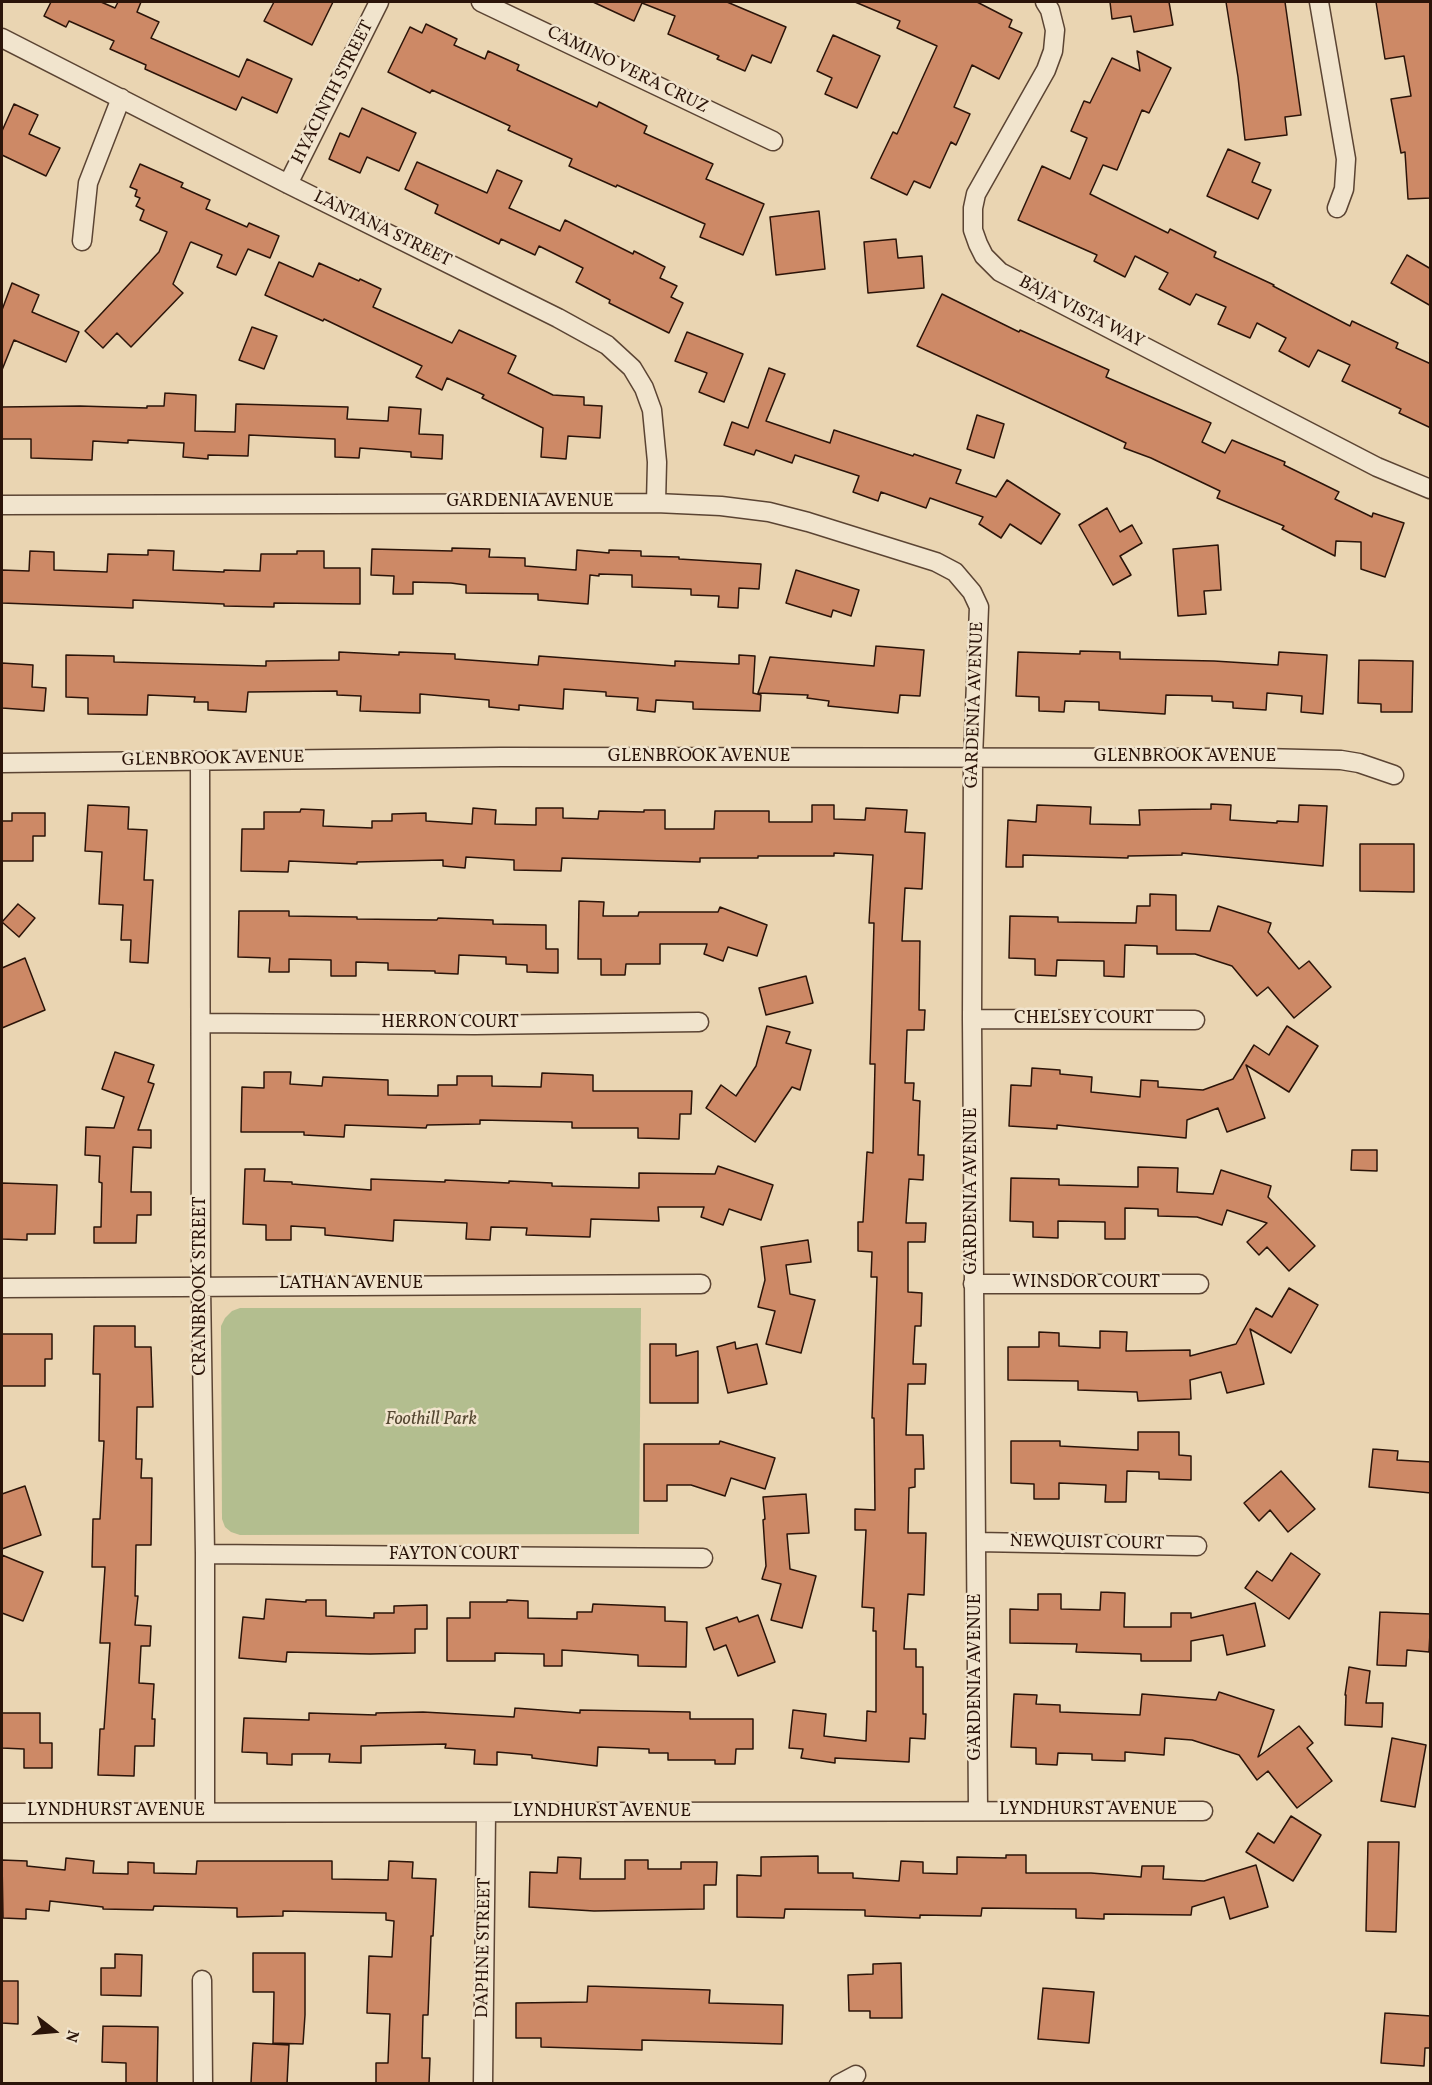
<!DOCTYPE html>
<html>
<head>
<meta charset="utf-8">
<style>
	body { margin:0 }
	#map { position:relative; width:1432px; height:2085px; overflow:hidden; background:#ead5b2; font-family:Vollkorn,serif }
	canvas { display:block }
	.frame { position:absolute; inset:0; border:3px solid #2b1409; pointer-events:none }
	.north { position:absolute; left:24px; top:2001px; width:60px; height:60px; -webkit-text-stroke:4px #f1e4cd; paint-order:stroke; rotate:106deg; font-size:16px; font-weight:700; line-height:24px; text-align:center; color:#2b1409 }
	.north::after { content:''; display:block; margin:auto; width:21px; height:27px; background:#2b1409; clip-path:polygon(50% 0,100% 100%,50% 72%,0 100%) }
</style>
</head>
<body>
<div id="map">
<canvas width="1432" height="2085"></canvas>
<div class="frame"></div>
<div class="north">N</div>
</div>
<script>
const c = document.querySelector('canvas').getContext('2d');
c.lineJoin = 'round';
function paint(path, color) { c.fillStyle = color; c.fill(path, 'evenodd'); }
const shape = rows => new Path2D(rows.map(r => 'M' + r).join(''));
function strokePath(path, color, width, dash) { c.strokeStyle = color; c.lineWidth = width; c.lineCap = dash ? 'butt' : 'round'; c.setLineDash(dash || []); c.stroke(path); }
function label(font, color, halo, rows, align = 'center') {
  c.font = font + ' Vollkorn,serif'; c.lineWidth = 5; c.setLineDash([]); c.textBaseline = 'middle'; c.strokeStyle = halo; c.fillStyle = color; for (const [text, x, y, turn = 0] of rows) {
    c.save(); c.translate(x, y); c.rotate((+turn || 0) * Math.PI / 180); c.textAlign = isNaN(turn) ? turn : align; if (halo) c.strokeText(text, 0, 0); c.fillText(text, 0, 0); c.restore();
  }
}
paint(shape([
	[240,1308,641,1308,639,1534,240,1535,231,1532,225,1527,222,1519,221,1326,225,1318,232,1311]
]), '#b3be8f');
const building = shape([
	[51,2,101,2,115,8,118,2,141,2,137,12,159,22,151,38,239,77,247,59,292,79,277,113,242,97,236,110,145,69,146,65,110,49,114,41,69,21,66,27,44,16,51,2],
	[274,2,333,2,312,45,264,21,274,2],
	[593,2,727,2,786,27,771,63,752,55,745,71,717,59,719,56,668,34,675,16,642,3,634,21,593,2],
	[855,2,977,2,1012,20,1009,27,1022,33,999,79,972,65,954,107,970,114,956,145,951,142,930,188,914,181,907,195,871,178,893,132,897,134,937,46,897,28,900,21,855,2],
	[1110,2,1169,2,1173,25,1134,32,1131,16,1112,19,1110,2],
	[1226,2,1285,2,1301,115,1285,117,1287,135,1245,140,1238,77,1226,2],
	[1376,2,1431,2,1431,198,1408,199,1405,152,1401,153,1391,99,1411,96,1404,56,1385,59,1376,2],
	[426,24,457,39,454,45,485,59,488,51,519,65,517,70,597,107,599,102,647,126,644,133,713,164,706,179,764,204,743,255,700,237,705,224,617,185,616,187,569,166,572,159,508,130,510,126,432,90,430,93,388,72,410,27,422,33,426,24],
	[833,35,880,56,857,108,825,94,832,78,817,71,833,35],
	[1137,51,1171,68,1149,113,1142,110,1117,170,1103,165,1090,194,1168,233,1170,229,1216,252,1214,257,1274,285,1273,286,1350,326,1352,321,1398,343,1396,348,1431,364,1431,428,1399,413,1401,409,1342,381,1350,365,1318,350,1309,367,1279,351,1286,338,1257,323,1250,338,1218,324,1226,307,1196,294,1190,305,1159,289,1168,273,1135,256,1125,277,1094,261,1097,255,1018,220,1042,166,1070,179,1087,138,1071,131,1084,101,1090,103,1112,58,1140,71,1137,51],
	[14,104,38,115,29,134,60,148,46,176,2,155,2,131,14,104],
	[362,108,416,133,399,171,367,157,360,173,329,159,340,133,349,137,362,108],
	[1228,149,1260,163,1252,182,1271,190,1258,219,1207,196,1228,149],
	[417,162,487,193,497,170,522,181,509,208,560,231,565,220,633,254,634,251,665,267,660,278,677,286,671,297,683,303,669,333,609,303,610,300,576,282,583,268,539,246,535,255,501,239,499,244,435,213,438,205,405,189,417,162],
	[140,164,183,183,181,187,210,200,206,209,247,227,249,223,279,236,270,258,248,249,236,275,217,267,222,255,191,242,190,243,173,284,183,293,131,347,117,333,103,348,85,331,159,252,167,232,140,220,144,210,136,206,140,198,135,196,137,190,130,187,140,164],
	[819,211,825,269,776,275,770,217,819,211],
	[896,239,898,258,922,256,924,288,868,293,864,242,896,239],
	[1407,255,1431,269,1431,306,1391,283,1407,255],
	[279,262,313,277,319,263,359,281,360,279,381,289,373,307,452,343,459,330,516,356,508,373,553,395,584,397,584,405,602,406,600,438,568,436,566,459,541,457,543,428,482,398,484,395,447,378,442,390,416,377,422,366,324,319,323,321,265,295,279,262],
	[12,283,39,295,32,312,79,332,66,362,14,340,2,370,2,310,12,283],
	[942,294,1019,332,1020,330,1109,370,1106,377,1211,423,1202,442,1225,453,1232,440,1285,462,1284,465,1339,492,1335,499,1372,517,1373,513,1404,523,1385,577,1361,569,1361,542,1336,541,1335,556,1282,529,1284,526,1217,498,1220,491,1151,458,1124,448,1126,443,917,346,942,294],
	[252,327,277,336,264,369,239,360,252,327],
	[687,332,743,354,724,402,699,392,707,373,675,361,687,332],
	[769,368,785,374,766,421,830,443,834,430,913,456,914,454,961,470,956,483,996,497,1007,480,1060,514,1041,544,1010,524,1001,538,979,524,983,517,930,498,926,508,881,492,878,501,853,492,859,476,795,455,792,463,756,450,754,455,724,445,732,422,748,428,769,368],
	[165,393,196,395,195,431,235,432,236,404,348,407,347,419,388,421,389,407,421,409,419,434,443,435,442,459,411,457,411,452,360,448,359,458,335,457,335,439,249,435,248,456,208,455,208,459,183,457,184,443,128,440,128,443,93,441,92,460,31,458,31,439,2,439,2,407,80,406,147,408,147,406,164,406,165,393],
	[977,415,1004,424,994,458,967,449,977,415],
	[1107,508,1120,532,1132,525,1142,543,1120,556,1131,575,1113,585,1079,525,1107,508],
	[1218,545,1221,590,1204,591,1206,614,1178,616,1173,549,1218,545],
	[452,548,490,549,489,557,525,558,525,566,576,570,577,550,609,553,609,550,641,551,641,556,679,557,679,559,761,564,759,589,739,588,738,608,718,607,719,596,691,595,691,589,632,587,632,575,599,574,599,576,590,575,588,604,538,600,538,594,466,593,466,585,451,583,413,582,413,594,393,594,394,576,371,575,372,549,452,551,452,548],
	[148,550,174,551,173,570,224,572,224,570,260,571,261,554,297,554,297,551,324,551,324,568,360,568,360,604,274,603,274,607,224,606,224,604,133,600,133,608,2,603,2,570,29,571,30,551,54,552,54,570,107,572,108,554,148,555,148,550],
	[796,570,859,590,851,616,833,610,831,617,786,603,796,570],
	[876,646,924,650,920,696,900,695,898,713,828,706,829,701,807,698,808,695,758,693,770,657,874,666,876,646],
	[1080,651,1120,652,1120,659,1214,661,1278,665,1279,652,1327,655,1323,714,1301,712,1302,696,1267,693,1266,710,1233,708,1233,702,1212,701,1212,696,1166,695,1165,714,1099,710,1099,702,1065,701,1064,712,1039,711,1039,697,1016,696,1018,652,1080,654,1080,651],
	[339,652,399,655,399,652,455,654,455,659,538,665,539,656,675,666,675,661,739,664,739,655,755,656,753,693,761,695,760,711,693,709,693,702,656,700,655,712,637,710,638,698,606,696,606,692,564,689,563,709,519,705,519,710,489,707,489,700,420,694,420,713,360,711,361,696,337,695,337,691,248,692,246,712,208,710,208,702,194,702,195,697,148,695,147,715,88,714,88,698,66,697,66,655,114,656,114,662,266,666,266,661,339,660,339,652],
	[1359,660,1413,661,1412,712,1381,712,1381,704,1358,703,1359,660],
	[2,663,33,665,32,687,46,688,44,711,2,708,2,663],
	[1211,804,1231,805,1230,820,1277,823,1277,821,1298,822,1299,805,1327,806,1323,866,1182,853,1182,855,1128,856,1128,858,1023,855,1023,867,1006,867,1008,820,1036,822,1037,805,1091,807,1090,824,1140,825,1139,810,1211,809,1211,804],
	[88,805,129,807,128,829,147,830,144,880,153,880,148,963,130,962,131,940,121,940,123,905,99,904,102,852,85,851,88,805],
	[812,805,834,805,834,819,865,820,866,808,907,810,905,832,925,833,922,889,905,888,902,941,920,941,919,1010,925,1010,924,1030,907,1030,905,1083,914,1083,913,1100,920,1101,918,1155,924,1155,923,1180,909,1179,906,1223,926,1223,925,1242,908,1242,908,1292,922,1293,921,1326,915,1326,913,1364,926,1364,925,1384,908,1384,906,1435,923,1435,924,1469,915,1469,915,1487,909,1488,908,1533,926,1533,924,1595,908,1594,904,1649,916,1649,916,1667,923,1667,923,1714,926,1714,925,1739,910,1738,909,1762,835,1758,835,1763,801,1758,803,1749,789,1748,793,1710,826,1714,824,1736,866,1741,867,1711,876,1712,876,1631,873,1631,874,1608,862,1607,866,1530,855,1530,855,1509,875,1510,874,1418,872,1418,877,1277,871,1277,872,1252,858,1251,858,1222,863,1222,867,1152,873,1153,875,1064,870,1064,874,923,869,923,873,855,834,853,834,856,758,856,758,858,700,858,700,862,562,858,561,871,514,870,514,860,466,857,465,868,443,866,443,860,357,862,357,864,289,861,288,872,241,871,242,829,264,829,264,812,300,812,301,809,324,810,323,826,372,828,372,821,392,821,392,814,426,813,426,821,472,824,473,808,496,810,495,824,536,825,536,808,563,808,563,818,598,819,599,811,644,812,644,810,665,810,665,829,714,829,715,811,769,811,769,822,812,822,812,805],
	[12,813,45,813,45,836,33,836,33,861,2,861,2,821,12,821,12,813],
	[1360,844,1414,844,1414,892,1360,891,1360,844],
	[1150,894,1176,895,1176,930,1210,931,1218,906,1271,923,1268,932,1299,969,1309,961,1331,987,1294,1018,1268,987,1257,996,1232,966,1195,954,1157,954,1157,946,1125,945,1124,977,1104,976,1104,961,1057,960,1056,976,1035,975,1035,959,1009,958,1010,916,1058,917,1058,922,1136,923,1137,906,1150,906,1150,894],
	[579,901,604,902,603,916,638,916,639,912,718,912,720,907,767,925,757,956,728,947,723,961,704,954,707,944,660,944,660,964,626,964,625,975,601,975,601,959,578,959,579,901],
	[18,904,35,918,19,937,2,922,18,904],
	[239,911,289,911,289,916,357,917,357,919,437,920,438,918,493,920,493,924,546,925,546,949,558,949,558,973,527,972,527,965,506,964,506,957,459,955,458,974,435,973,435,971,388,970,388,963,356,962,356,976,331,976,331,960,289,959,289,972,269,972,270,958,238,957,239,911],
	[25,958,45,1010,2,1028,2,968,25,958],
	[806,976,813,1003,766,1015,759,988,806,976],
	[767,1026,790,1032,786,1043,811,1050,800,1090,792,1087,755,1142,706,1108,721,1085,736,1096,756,1066,767,1026],
	[1287,1026,1318,1046,1289,1092,1246,1065,1265,1118,1227,1132,1218,1108,1187,1120,1186,1138,1057,1125,1057,1129,1009,1126,1011,1085,1031,1086,1032,1068,1060,1070,1060,1074,1092,1077,1091,1092,1140,1097,1141,1080,1158,1081,1158,1087,1203,1090,1233,1079,1254,1045,1269,1055,1287,1026],
	[115,1052,154,1065,148,1082,154,1084,138,1130,151,1130,151,1148,133,1147,131,1192,151,1192,151,1215,137,1215,136,1243,94,1243,94,1227,101,1227,102,1183,99,1182,100,1156,85,1155,86,1127,114,1128,124,1097,102,1089,115,1052],
	[264,1072,291,1072,290,1084,322,1086,323,1077,388,1080,388,1095,438,1096,438,1085,457,1085,457,1076,492,1076,492,1086,541,1087,542,1073,593,1075,593,1091,692,1091,691,1114,680,1114,679,1139,638,1138,638,1128,572,1128,572,1122,480,1120,480,1124,427,1125,426,1128,345,1125,344,1137,304,1135,304,1132,241,1132,242,1087,264,1088,264,1072],
	[1352,1150,1377,1150,1377,1171,1351,1170,1352,1150],
	[718,1166,773,1185,761,1220,729,1209,723,1225,701,1217,704,1207,658,1207,659,1221,591,1219,590,1237,526,1235,527,1228,491,1227,490,1240,466,1239,467,1223,394,1220,393,1241,325,1235,325,1228,291,1226,291,1240,266,1240,266,1225,243,1224,245,1169,265,1169,264,1181,292,1182,292,1184,371,1190,371,1179,445,1182,445,1180,509,1183,509,1181,552,1183,552,1186,639,1188,639,1173,715,1174,718,1166],
	[1138,1167,1178,1168,1177,1192,1213,1194,1221,1170,1271,1186,1268,1197,1315,1246,1289,1271,1267,1247,1259,1255,1247,1242,1267,1223,1227,1210,1222,1225,1197,1217,1158,1216,1158,1209,1125,1208,1125,1239,1105,1239,1105,1222,1058,1221,1058,1238,1033,1237,1033,1222,1010,1221,1011,1178,1059,1179,1059,1185,1138,1187,1138,1167],
	[2,1183,57,1185,55,1234,27,1234,27,1240,2,1239,2,1183],
	[808,1240,811,1262,786,1265,790,1294,815,1300,801,1353,766,1344,775,1311,758,1307,765,1280,761,1247,808,1240],
	[1289,1288,1318,1305,1291,1353,1250,1329,1264,1384,1227,1393,1221,1372,1190,1380,1191,1399,1138,1401,1137,1392,1078,1390,1078,1381,1008,1380,1008,1347,1039,1347,1039,1332,1059,1333,1059,1346,1100,1348,1100,1331,1127,1332,1126,1351,1190,1350,1190,1356,1236,1344,1256,1308,1272,1317,1289,1288],
	[94,1326,135,1326,135,1347,151,1347,153,1407,137,1407,136,1459,142,1459,141,1478,152,1478,151,1545,136,1545,135,1596,138,1596,135,1625,151,1626,150,1646,141,1646,139,1683,154,1684,152,1719,155,1719,154,1746,135,1746,134,1776,98,1775,100,1729,104,1729,110,1643,100,1643,105,1567,92,1567,93,1519,100,1519,104,1441,99,1441,100,1374,93,1374,94,1326],
	[2,1334,52,1334,52,1359,45,1359,45,1386,2,1386,2,1334],
	[735,1342,736,1349,757,1344,767,1384,728,1393,717,1347,735,1342],
	[650,1344,676,1344,676,1356,698,1351,698,1403,650,1403,650,1344],
	[1138,1432,1179,1432,1179,1455,1191,1456,1191,1480,1159,1479,1159,1472,1127,1471,1126,1502,1105,1502,1106,1485,1059,1483,1059,1499,1034,1499,1034,1484,1011,1483,1011,1441,1060,1441,1060,1446,1138,1450,1138,1432],
	[720,1441,775,1458,765,1489,731,1478,725,1496,691,1485,667,1485,667,1501,644,1501,644,1444,719,1444,720,1441],
	[1373,1449,1398,1451,1397,1460,1431,1462,1431,1493,1369,1487,1373,1449],
	[1281,1471,1315,1509,1288,1532,1270,1510,1259,1521,1244,1503,1281,1471],
	[25,1486,41,1535,2,1549,2,1494,25,1486],
	[806,1494,809,1533,787,1534,790,1569,816,1576,802,1628,771,1620,781,1584,762,1579,766,1566,763,1520,765,1519,763,1497,806,1494],
	[1291,1553,1320,1574,1289,1619,1245,1588,1257,1571,1272,1581,1291,1553],
	[2,1555,43,1572,23,1621,2,1613,2,1555],
	[1101,1592,1125,1593,1124,1627,1171,1627,1171,1613,1191,1613,1191,1618,1255,1603,1265,1646,1227,1655,1223,1635,1191,1641,1191,1661,1141,1661,1141,1654,1076,1652,1077,1644,1010,1643,1010,1609,1038,1610,1038,1594,1061,1594,1061,1609,1100,1610,1101,1592],
	[266,1599,306,1602,306,1600,326,1600,326,1616,374,1618,374,1613,394,1613,394,1606,427,1605,427,1629,415,1629,415,1653,370,1654,287,1652,286,1662,239,1658,243,1617,264,1619,266,1599],
	[507,1600,528,1601,528,1618,577,1619,577,1612,592,1612,593,1604,665,1607,665,1621,687,1622,686,1667,638,1666,638,1655,562,1650,562,1666,544,1666,544,1654,495,1653,495,1661,447,1661,447,1618,470,1618,470,1602,507,1602,507,1600],
	[1380,1612,1431,1614,1429,1652,1407,1650,1406,1666,1377,1665,1380,1612],
	[758,1615,775,1662,738,1676,726,1645,714,1650,706,1628,737,1617,739,1622,758,1615],
	[1349,1667,1370,1671,1366,1703,1383,1703,1382,1727,1345,1725,1346,1695,1345,1695,1349,1667],
	[1219,1692,1274,1710,1258,1757,1299,1726,1313,1743,1307,1748,1332,1781,1297,1808,1268,1771,1257,1780,1239,1755,1192,1740,1165,1738,1164,1755,1125,1752,1125,1761,1092,1760,1092,1754,1058,1753,1057,1765,1036,1764,1036,1748,1011,1747,1014,1694,1037,1695,1036,1704,1060,1705,1060,1712,1140,1715,1142,1694,1216,1700,1219,1692],
	[515,1708,580,1713,580,1710,690,1712,690,1719,753,1719,753,1749,736,1749,735,1764,715,1764,715,1760,668,1760,668,1753,649,1753,649,1749,598,1747,597,1766,532,1758,532,1755,497,1752,497,1765,474,1764,475,1750,445,1748,446,1744,361,1746,361,1763,329,1762,330,1754,292,1754,292,1765,267,1764,267,1753,242,1752,244,1718,309,1720,309,1713,376,1715,376,1713,423,1712,514,1717,515,1708],
	[2,1713,40,1713,40,1743,52,1743,52,1768,24,1768,24,1749,2,1748,2,1713],
	[1392,1738,1426,1745,1415,1807,1381,1801,1392,1738],
	[1291,1816,1321,1835,1293,1881,1246,1852,1258,1833,1274,1843,1291,1816],
	[1368,1842,1399,1842,1396,1932,1366,1931,1368,1842],
	[1006,1855,1026,1855,1026,1873,1091,1873,1141,1877,1142,1866,1164,1866,1163,1879,1204,1881,1256,1865,1268,1907,1230,1919,1224,1897,1192,1907,1191,1915,1104,1914,1104,1919,1076,1918,1076,1909,982,1908,981,1916,920,1915,920,1918,865,1916,865,1910,785,1909,784,1918,737,1917,737,1875,761,1876,761,1857,818,1856,818,1873,853,1873,853,1878,899,1881,901,1861,923,1862,923,1873,957,1874,957,1857,1006,1858,1006,1855],
	[558,1857,581,1858,580,1879,625,1879,625,1860,648,1860,648,1869,681,1869,681,1862,717,1862,716,1885,704,1885,704,1909,594,1911,529,1907,530,1872,557,1873,558,1857],
	[66,1858,94,1861,93,1873,128,1874,128,1862,154,1863,154,1873,196,1874,197,1861,332,1861,332,1879,388,1880,389,1861,413,1862,412,1878,436,1879,433,1936,431,1936,428,2015,423,2015,422,2058,430,2058,429,2084,376,2084,376,2063,388,2063,390,2014,367,2013,369,1956,392,1957,394,1921,386,1920,386,1913,283,1911,283,1916,237,1917,237,1908,154,1906,153,1910,103,1909,103,1907,50,1901,49,1911,26,1909,26,1919,3,1918,2,1860,27,1861,27,1866,65,1870,66,1858],
	[253,1953,305,1953,305,2015,303,2044,273,2043,274,1992,253,1992,253,1953],
	[115,1954,142,1955,141,1996,101,1995,101,1968,115,1968,115,1954],
	[901,1963,902,2018,870,2018,870,2011,849,2011,848,1975,873,1974,873,1964,901,1963],
	[2,1981,18,1981,18,2024,2,2023,2,1981],
	[588,1986,710,1990,709,2003,783,2005,782,2044,642,2040,642,2050,541,2047,541,2038,516,2038,516,2003,587,2002,588,1986],
	[1043,1988,1094,1992,1089,2043,1038,2039,1043,1988],
	[1385,2013,1431,2016,1431,2048,1425,2048,1424,2066,1381,2063,1385,2013],
	[103,2026,158,2027,157,2084,126,2084,126,2063,102,2062,103,2026],
	[253,2043,289,2045,287,2084,251,2083,253,2043]
]);
paint(building, '#cd8966');
strokePath(building, '#2b1409', 1.5);
const minor = shape([
	[481,2,773,141],
	[1045,2,1050,10,1055,30,1053,51,1046,70,976,194,973,208,973,230,978,244,984,256,1000,272,1377,467,1430,489],
	[1319,2,1346,159,1344,189,1337,208],
	[2,38,288,184,558,318,607,345,632,368,644,388,652,410,657,462,656,503],
	[288,184,379,2],
	[82,241,88,183,121,98],
	[2,505,656,503,721,506,769,512,808,522,936,562,955,572,972,592,979,607,973,758,972,1019,978,1810],
	[200,760,201,1286,205,1554,205,1812],
	[2,763,501,757,1263,758,1341,760,1359,763,1394,775],
	[972,1019,1195,1020],
	[201,1023,475,1025,699,1022],
	[973,1284,1199,1284],
	[2,1288,701,1284],
	[977,1542,1197,1546],
	[205,1554,703,1558],
	[2,1813,1203,1811],
	[202,1980,203,2084],
	[483,2084,486,1813],
	[839,2084,856,2075]
]);
strokePath(minor, '#5b4433', 21);
strokePath(minor, '#f1e4cd', 18);
label('18px', '#2b1409', '#f1e4cd', [
	["CAMINO VERA CRUZ",627,71,26],
	["HYACINTH STREET",334,93,-63],
	["LANTANA STREET",382,230,26],
	["BAJA VISTA WAY",1081,313,27],
	["GARDENIA AVENUE",530,503],
	["GARDENIA AVENUE",976,705,-88],
	["GLENBROOK AVENUE",699,758],
	["GLENBROOK AVENUE",1185,758],
	["GLENBROOK AVENUE",213,760,-1],
	["CHELSEY COURT",1084,1020],
	["HERRON COURT",450,1024],
	["GARDENIA AVENUE",973,1191,-90],
	["WINSDOR COURT",1086,1284],
	["LATHAN AVENUE",351,1285],
	["CRANBROOK STREET",202,1286,-90],
	["NEWQUIST COURT",1087,1544,1],
	["FAYTON COURT",454,1556],
	["GARDENIA AVENUE",977,1677,-90],
	["LYNDHURST AVENUE",1088,1811],
	["LYNDHURST AVENUE",116,1812],
	["LYNDHURST AVENUE",602,1813],
	["DAPHNE STREET",485,1948,-89]
]);
label('italic 18px', '#544731', '#f1e4cd', [
	["Foothill Park",431,1421]
]);
</script>
</body>
</html>
